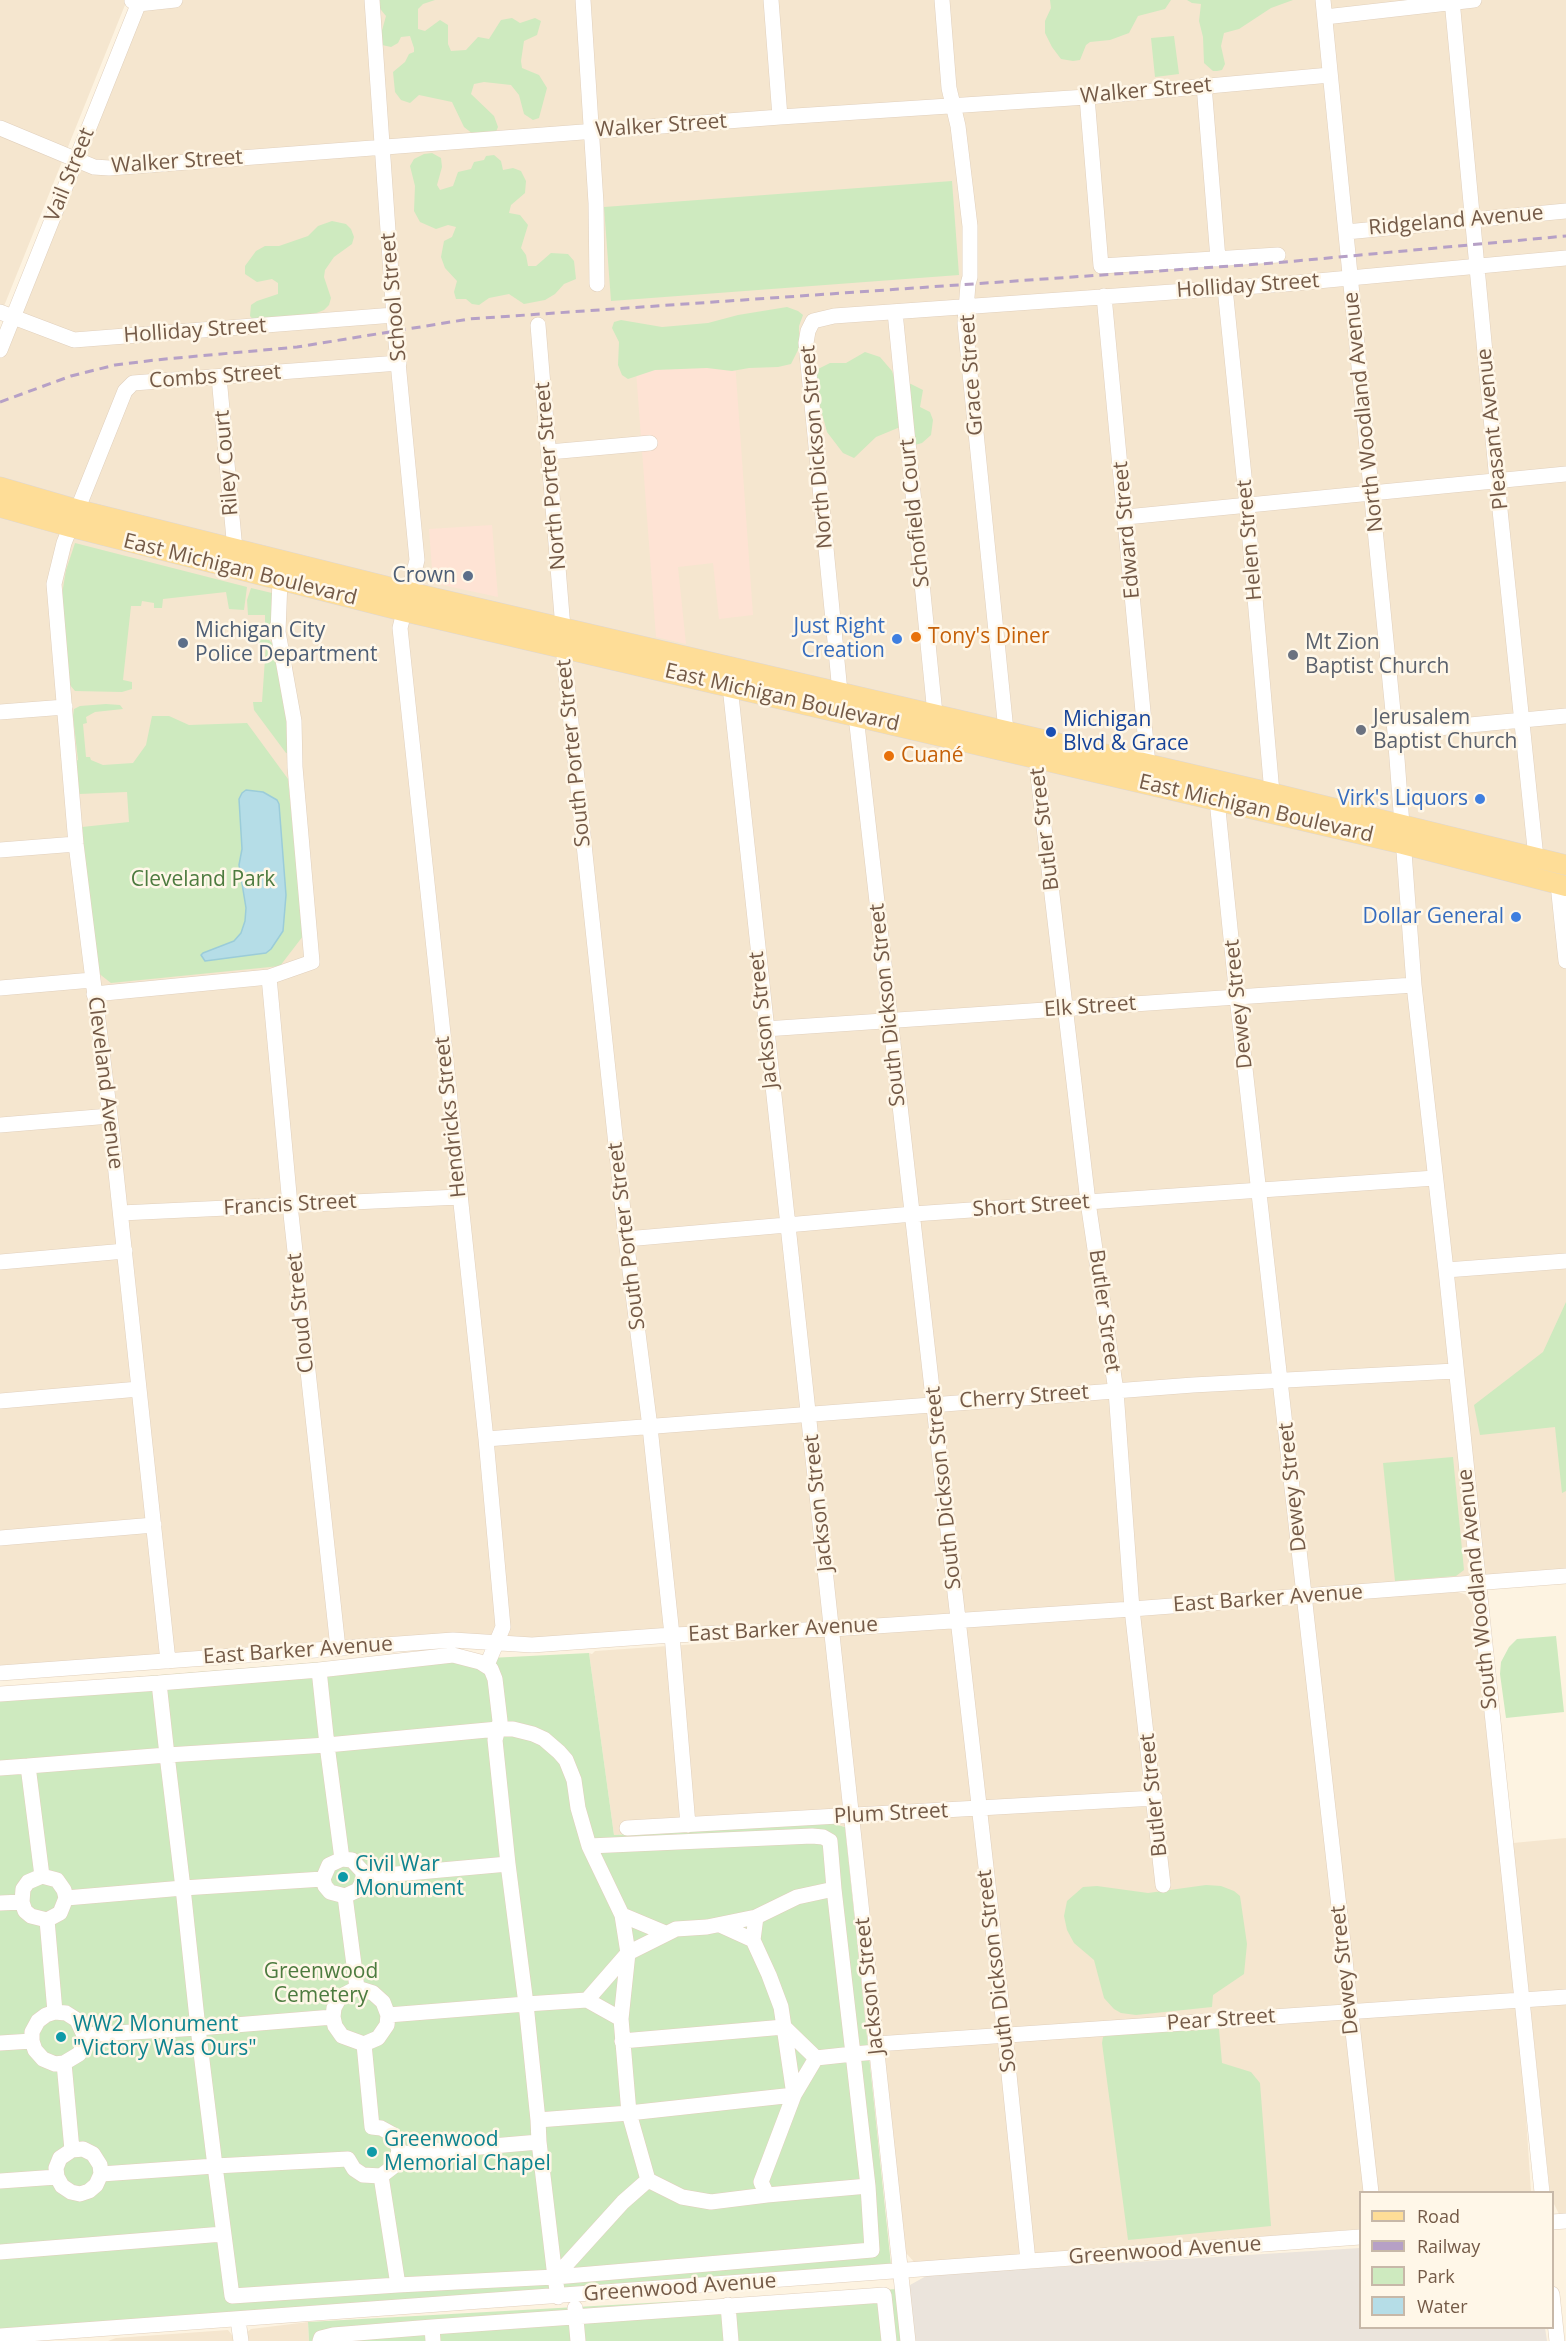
<!DOCTYPE html>
<html>
<head>
<meta charset="utf-8">
<style>
	body { margin:0 }
	#map { position:relative; width:1566px; height:2341px; overflow:hidden; background:#fdf3e1; font-family:"Open Sans",sans-serif }
	canvas { display:block }
	.legend { position:absolute; left:1359px; top:2191px; width:195px; height:138px; box-sizing:border-box; background:#fff7e8; border:2px solid #c7b8a8; margin:0; padding:8px 10px; list-style:none; font-size:18px; color:#745a47 }
	.legend li { display:flex; align-items:center; gap:12px; height:30px }
	.legend b { width:30px; border:2px solid #c7b8a8 }
</style>
</head>
<body>
<div id="map">
<canvas width="1566" height="2341"></canvas>
<ul class="legend">
<li><b style="height:8px;background:#fedd97"></b>Road</li>
<li><b style="height:8px;background:#b6a0c6"></b>Railway</li>
<li><b style="height:16px;background:#ceeabf"></b>Park</li>
<li><b style="height:16px;background:#b5dde7"></b>Water</li>
</ul>
</div>
<script>
const c = document.querySelector('canvas').getContext('2d');
c.lineJoin = 'round';
function paint(path, color) { c.fillStyle = color; c.fill(path, 'evenodd'); }
const shape = rows => new Path2D(rows.map(r => 'M' + r).join(''));
function strokePath(path, color, width, dash) { c.strokeStyle = color; c.lineWidth = width; c.lineCap = dash ? 'butt' : 'round'; c.setLineDash(dash || []); c.stroke(path); }
function label(font, color, halo, rows, align = 'center') {
  c.font = font + ' "Open Sans",sans-serif'; c.lineWidth = 5; c.setLineDash([]); c.textBaseline = 'middle'; c.strokeStyle = halo; c.fillStyle = color; for (const [text, x, y, turn = 0] of rows) {
    c.save(); c.translate(x, y); c.rotate((+turn || 0) * Math.PI / 180); c.textAlign = isNaN(turn) ? turn : align; if (halo) c.strokeText(text, 0, 0); c.fillText(text, 0, 0); c.restore();
  }
}
paint(shape([
	[0,0,127,0,0,316],
	[141,0,1566,0,1566,1576,1465,1584,0,1673,0,347],
	[1458,1592,1467,1595,1473,1606,1523,2072,1531,2192,1360,2192,1360,2229,915,2263,906,2253,859,1830,834,1824,614,1835,589,1653,592,1654,595,1651],
	[1566,1838,1566,2216,1559,2214,1553,2202,1552,2192,1550,2192,1513,1843],
	[308,2322,309,2341,246,2341,245,2334,251,2329],
	[228,2330,237,2341,108,2341,116,2338]
]), '#f5e6cf');
paint(shape([
	[735,361,753,615,719,619,713,563,678,567,686,644,656,637,636,371],
	[492,525,498,597,433,583,429,529]
]), '#fee3d4');
paint(shape([
	[1360,2248,1360,2328,1545,2328,1547,2341,914,2341,910,2296,910,2285,928,2275]
]), '#ebe4dc');
paint(shape([
	[378,0,435,0,423,4,418,9,418,29,425,31,440,20,448,25,448,44,451,51,466,50,478,37,489,39,501,20,512,18,520,23,535,18,541,21,537,35,524,41,521,61,522,68,539,75,547,88,539,118,533,120,524,114,519,95,511,85,484,82,474,84,471,94,494,116,498,127,495,134,473,134,464,127,452,102,419,95,410,103,401,100,395,92,393,72,405,62,409,54,414,52,414,48,410,36,401,37,398,43,391,47,382,45,381,34,386,16,377,5],
	[1050,0,1171,0,1165,9,1138,16,1129,33,1110,40,1090,42,1086,45,1080,60,1073,61,1061,59,1052,47,1045,33,1045,21,1051,8],
	[1187,0,1293,0,1271,8,1239,29,1224,33,1221,46,1225,64,1222,70,1217,71,1213,71,1204,63,1203,37,1199,21,1201,4,1192,3],
	[1174,36,1179,74,1155,77,1151,38],
	[432,153,441,158,442,167,437,185,440,190,453,186,458,172,471,169,474,162,484,160,486,156,494,155,501,161,503,170,513,168,521,171,526,181,525,193,511,205,509,213,520,215,528,225,521,248,526,255,528,266,536,266,551,253,568,254,574,261,576,279,564,284,555,294,545,300,524,304,509,294,489,298,479,305,472,304,466,299,456,299,454,292,457,281,445,268,441,257,444,241,452,237,456,227,448,225,436,229,420,222,414,211,415,186,410,166,414,159,424,154],
	[952,181,959,275,611,301,604,207],
	[332,221,346,224,351,229,354,237,352,244,334,257,325,270,324,277,331,298,329,305,324,310,309,316,296,315,263,323,255,322,250,316,251,305,257,301,278,294,278,283,272,279,257,282,245,274,245,266,256,251,265,246,279,246,308,236,318,226],
	[787,307,798,311,803,315,799,326,799,348,791,364,778,367,749,368,732,371,707,368,655,370,628,379,622,375,618,365,619,342,612,328,614,322,621,320,662,327,708,323,738,315],
	[865,352,880,357,892,371,896,383,911,384,923,390,920,407,930,412,933,420,931,435,922,443,915,445,905,425,876,437,854,458,843,453,827,432,814,384,816,370,830,363,846,363],
	[75,543,247,587,244,610,229,609,226,592,163,599,162,608,154,608,154,603,142,601,141,606,131,606,123,680,132,682,132,689,122,692,75,691,70,685,62,594,66,570],
	[251,588,272,593,273,625,265,625,265,615,248,615,247,600],
	[258,638,269,640,273,644,277,670,289,718,289,753,286,753,254,710,253,702,262,702,266,644,258,643],
	[106,704,120,705,123,709,95,712,86,717,87,723,83,724,86,757,90,757,91,760,103,765,133,763,146,745,152,716,169,716,189,725,247,723,288,779,303,936,280,966,111,983,97,972,82,827,129,822,127,792,79,794,75,761,78,760,73,716,74,709,80,706],
	[1566,1302,1566,1491,1562,1493,1555,1427,1480,1435,1474,1405,1543,1352],
	[1453,1457,1464,1570,1456,1576,1395,1581,1383,1463],
	[1556,1636,1564,1712,1506,1718,1500,1674,1501,1662,1509,1647,1517,1639],
	[456,1651,490,1658,589,1653,614,1835,818,1824,834,1824,845,1827,891,2265,0,2329,0,1688],
	[1206,1885,1221,1886,1234,1891,1240,1896,1247,1944,1244,1974,1213,1995,1212,2007,1136,2015,1121,2013,1114,2009,1104,1998,1094,1960,1074,1943,1067,1930,1064,1916,1067,1901,1083,1887,1097,1886,1148,1893],
	[1219,2029,1222,2063,1251,2072,1260,2083,1271,2226,1128,2240,1102,2043,1103,2037,1110,2034],
	[898,2289,902,2341,309,2341,308,2322]
]), '#ceeabf');
const water = shape([
	[246,790,263,792,277,800,279,804,286,895,283,931,271,949,266,953,205,961,201,955,203,953,234,941,241,933,245,921,246,908,239,865,242,849,239,799,242,793,246,790]
]);
paint(water, '#b5dde7');
strokePath(water, '#9bccd9', 1.5);
const minor = shape([
	[372,0,395,331,417,560,400,628,486,1439,503,1627,487,1665],
	[583,0,596,203,597,284],
	[771,0,780,117],
	[942,0,949,88,958,126,970,226,970,277,968,284,965,323,1006,731,1001,749],
	[1323,0,1395,732,1414,985,1446,1270,1542,2192],
	[1452,0,1497,481,1536,858],
	[132,1,138,4,175,0],
	[1325,17,1474,0],
	[1204,85,1218,259],
	[1087,97,1101,266,1278,255],
	[0,128,94,167,109,168,780,117,1087,97,1330,75],
	[1346,232,1566,211],
	[1225,288,1247,506,1272,793],
	[1104,296,1148,765],
	[0,312,74,340,394,315],
	[895,312,935,714],
	[538,325,563,628],
	[0,350,140,0],
	[219,377,235,550],
	[549,452,650,443],
	[1126,517,1566,474],
	[563,647,626,1239,650,1427,672,1635,688,1825],
	[729,677,908,2341],
	[840,692,806,343,808,331,813,321,834,316,1285,284,1566,258],
	[0,712,65,707],
	[856,716,1005,2035,1028,2261],
	[1395,732,1566,716],
	[1037,751,1036,758,1088,1202,1116,1391,1132,1609,1163,1885],
	[1220,793,1217,800,1237,997,1371,2192],
	[0,850,76,844],
	[1558,884,1566,961],
	[269,977,290,1205,338,1648],
	[0,988,92,980],
	[94,994,269,977,312,962,295,767,294,721,278,632,280,580,282,570],
	[765,1029,1414,985],
	[0,1125,110,1116],
	[121,1213,459,1197],
	[626,1239,913,1214,1435,1178],
	[0,1262,125,1251],
	[1446,1270,1566,1261],
	[0,1401,139,1389],
	[486,1439,1193,1385,1455,1371],
	[0,1538,154,1525],
	[168,1661,110,1116,76,844,54,584,64,543,125,391,133,383,399,363],
	[319,1670,453,1655,480,1662,491,1669,495,1679,500,1721,498,1729,513,1729,533,1734,544,1739,559,1752,566,1760,574,1780,578,1808,589,1846,622,1915,628,1953,587,2000,526,2004,508,1864],
	[0,1673,453,1640,532,1645,672,1635,831,1629,1132,1609,1566,1576],
	[0,1694,159,1683,167,1755,327,1745,319,1670,159,1683],
	[28,1766,167,1755,183,1888,66,1898,60,1913,47,1920],
	[0,1768,28,1766,42,1876,28,1882,23,1889,22,1902],
	[627,1828,1155,1798],
	[589,1846,812,1836,823,1837,830,1841,834,1889,797,1897,756,1917,707,1927,676,1929,628,1953,621,2019],
	[342,1859,352,1860,363,1872,363,1881,358,1890,345,1896],
	[42,1876,57,1880,64,1890,66,1898],
	[323,1879,329,1865,342,1859,327,1745,498,1729,495,1740,508,1864,363,1877],
	[0,1903,22,1902,25,1911,31,1916,47,1920,55,2012,46,2015,38,2021,32,2032,32,2041],
	[622,1915,665,1933],
	[720,1925,753,1940],
	[587,2000,621,2019,629,2113,794,2095,784,2027,816,2058,853,2054,834,1889],
	[55,2012,66,2013,77,2020,84,2035,198,2028,183,1888,323,1879,325,1886,330,1892,345,1896,357,1988],
	[388,2015,526,2004,538,2120,539,2142,399,2154],
	[622,2041,784,2027,781,2007,769,1975,753,1940,756,1917],
	[0,2043,32,2041,35,2050,43,2059,55,2064,64,2063,72,2150,60,2158,56,2168,57,2177],
	[364,2044,342,2036,335,2026,333,2017,334,2008,340,1997,357,1988,373,1993,383,2002,388,2015,387,2025,378,2038,364,2044,372,2127,381,2128,392,2134,399,2149,397,2161,394,2166,381,2176],
	[876,2044,1566,1997],
	[64,2063,79,2054,84,2045,84,2035],
	[538,2120,629,2113,648,2180],
	[72,2150,83,2149,93,2154,100,2165,101,2174,215,2166,198,2028,333,2017],
	[348,2159,354,2169,363,2175,381,2176,398,2285,232,2296,215,2166,348,2159],
	[0,2181,57,2177,62,2186,71,2192,80,2194,89,2191,96,2185,101,2174],
	[868,2186,853,2054,877,2052],
	[767,2195,761,2182,794,2095,816,2058],
	[1552,2222,1566,2221],
	[0,2252,223,2234],
	[555,2277,872,2250,868,2186,767,2195,711,2202,682,2197,648,2180,623,2202,555,2277,558,2297],
	[398,2285,555,2277,539,2142],
	[1552,2294,1557,2341],
	[728,2305,731,2341],
	[575,2308,578,2341],
	[238,2320,241,2341],
	[0,2336,1360,2237],
	[320,2341,321,2338,333,2335,432,2327],
	[433,2341,432,2327,884,2295,889,2341]
]);
const major = shape([
	[0,487,79,510,409,592,1272,793,1566,865],
	[0,507,71,527,403,611,1403,844,1566,886]
]);
strokePath(minor, '#e1d0bd', 16);
strokePath(major, '#ded7d3', 21);
strokePath(minor, '#fff', 15);
strokePath(major, '#fedd97', 20);
strokePath(shape([
	[0,402,71,376,115,365,155,360,297,347,469,319,1274,263,1566,236]
]), '#b6a0c6', 3, [9, 6]);
for (const [x, y, r, color] of [
	[468,576,6,"#5c6f8a"],
	[916,637,6,"#e8710a"],
	[897,639,6,"#3f7fe0"],
	[183,643,6,"#5c6f8a"],
	[1293,655,6,"#6b7280"],
	[1361,730,6,"#6b7280"],
	[1051,732,6,"#1a4fb4"],
	[889,756,6,"#e8710a"],
	[1480,799,6,"#3f7fe0"],
	[1516,917,6,"#3f7fe0"],
	[343,1877,6,"#0f9aa8"],
	[61,2037,6,"#0f9aa8"],
	[372,2152,6,"#0f9aa8"]
]) { const dot = new Path2D(); dot.arc(x, y, r, 0, 2 * Math.PI); c.fillStyle = color; c.fill(dot); strokePath(dot, '#fff7e8', 2); }
label('21px', '#745a47', '#fff7e8', [
	["Walker Street",1146,91,-5],
	["Walker Street",661,126,-4],
	["Walker Street",177,162,-4],
	["Vail Street",70,175,-68],
	["Ridgeland Avenue",1456,221,-5],
	["Holliday Street",1248,286,-4],
	["School Street",394,297,-95],
	["Holliday Street",195,331,-4],
	["Grace Street",972,375,-94],
	["Combs Street",215,377,-4],
	["North Woodland Avenue",1364,412,-96],
	["Pleasant Avenue",1493,429,-96],
	["North Dickson Street",817,447,-95],
	["Riley Court",227,463,-95],
	["North Porter Street",551,476,-95],
	["Schofield Court",915,513,-96],
	["Edward Street",1127,530,-95],
	["Helen Street",1250,540,-95],
	["East Michigan Boulevard",240,570,14],
	["East Michigan Boulevard",782,698,13],
	["South Porter Street",574,753,-96],
	["East Michigan Boulevard",1256,809,13],
	["Butler Street",1045,829,-97],
	["Dewey Street",1239,1004,-96],
	["South Dickson Street",888,1005,-96],
	["Elk Street",1090,1007,-4],
	["Jackson Street",764,1020,-96],
	["Cleveland Avenue",105,1083,83],
	["Hendricks Street",451,1117,-96],
	["Francis Street",290,1205,-3],
	["Short Street",1031,1206,-4],
	["South Porter Street",627,1236,-97],
	["Butler Street",1104,1311,82],
	["Cloud Street",301,1313,-96],
	["Cherry Street",1024,1397,-4],
	["Dewey Street",1293,1487,-96],
	["South Dickson Street",944,1488,-96],
	["Jackson Street",819,1503,-96],
	["South Woodland Avenue",1478,1589,-96],
	["East Barker Avenue",1268,1599,-4],
	["East Barker Avenue",783,1630,-3],
	["East Barker Avenue",298,1651,-4],
	["Butler Street",1154,1795,-96],
	["Plum Street",891,1814,-3],
	["Dewey Street",1345,1970,-96],
	["South Dickson Street",997,1971,-97],
	["Jackson Street",870,1986,-96],
	["Pear Street",1221,2020,-4],
	["Greenwood Avenue",1165,2251,-4],
	["Greenwood Avenue",680,2288,-4]
]);
label('21px', '#4e5e75', '#fff7e8', [
	["Crown",456,576],
	["Michigan City",195,631,"left"],
	["Police Department",195,655,"left"]
], 'right');
label('21px', '#366cbe', '#fff7e8', [
	["Just Right",885,627],
	["Creation",885,651],
	["Virk's Liquors",1468,799],
	["Dollar General",1504,917]
], 'right');
label('21px', '#c56008', '#fff7e8', [
	["Tony's Diner",928,637],
	["Cuané",901,756]
], 'left');
label('21px', '#5b616d', '#fff7e8', [
	["Mt Zion",1305,643],
	["Baptist Church",1305,667],
	["Jerusalem",1373,718],
	["Baptist Church",1373,742]
], 'left');
label('21px', '#164399', '#fff7e8', [
	["Michigan",1063,720],
	["Blvd & Grace",1063,744]
], 'left');
label('21px', '#4d7b3f', '#fff7e8', [
	["Cleveland Park",203,880],
	["Greenwood",321,1972],
	["Cemetery",321,1996]
]);
label('21px', '#0d838f', '#fff7e8', [
	["Civil War",355,1865],
	["Monument",355,1889],
	["WW2 Monument",73,2025],
	["\"Victory Was Ours\"",73,2049],
	["Greenwood",384,2140],
	["Memorial Chapel",384,2164]
], 'left');
</script>
</body>
</html>
